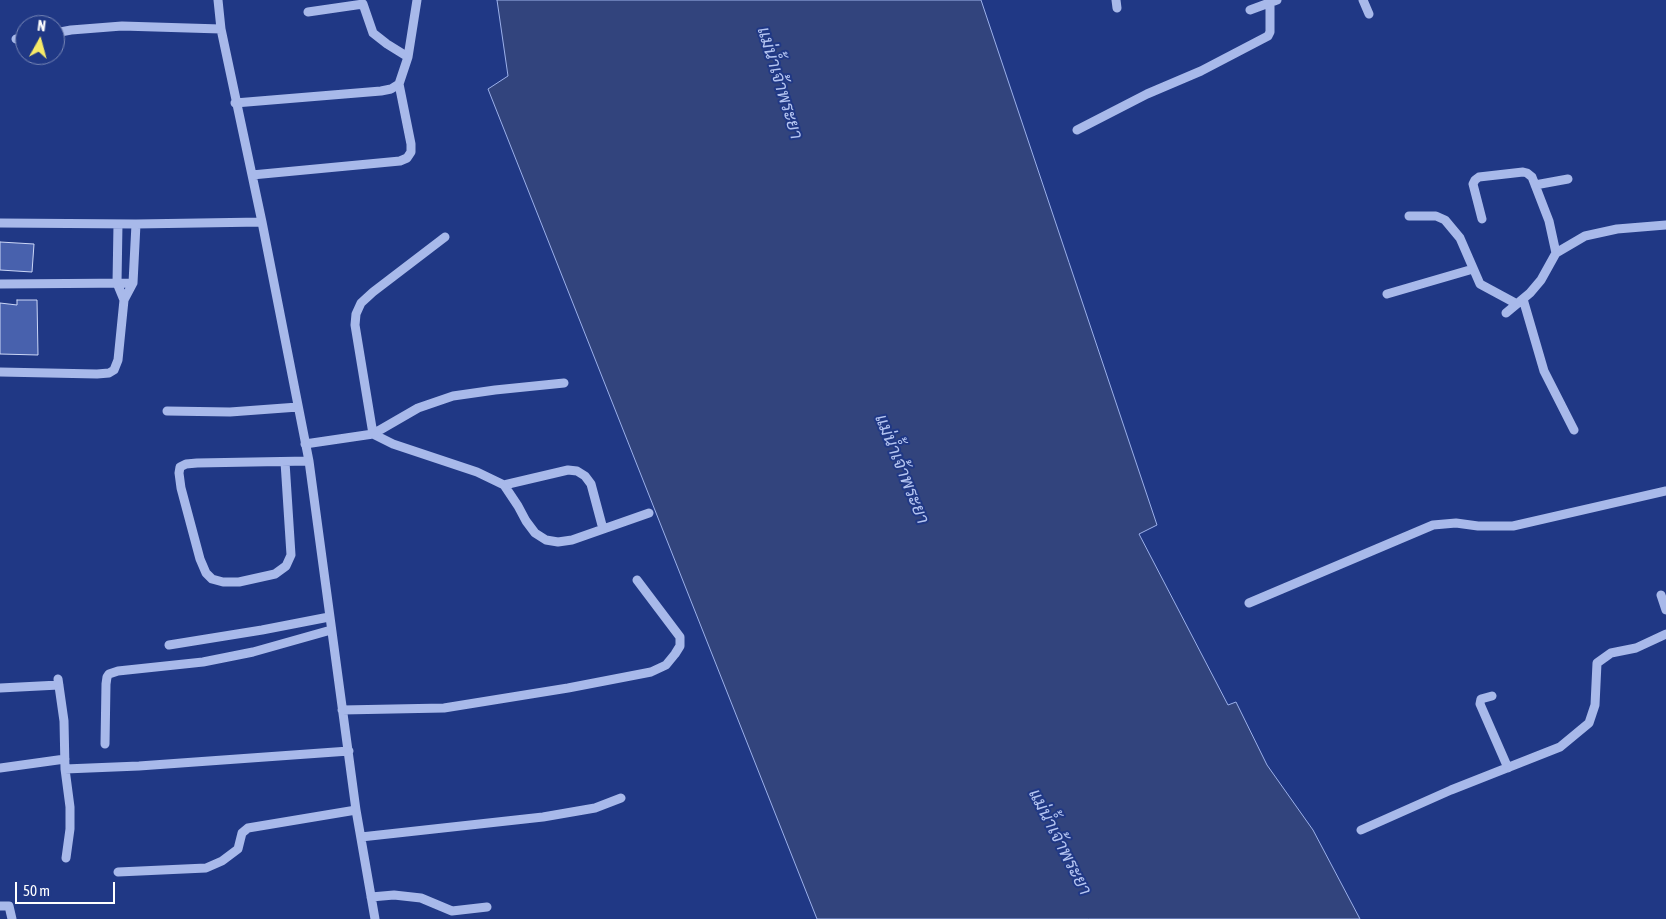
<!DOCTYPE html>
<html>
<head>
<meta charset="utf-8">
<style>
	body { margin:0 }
	#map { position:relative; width:1666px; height:919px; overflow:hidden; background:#203885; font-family:"Asap Condensed",sans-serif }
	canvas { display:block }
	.north { position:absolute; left:15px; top:15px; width:50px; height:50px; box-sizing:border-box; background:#203885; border:1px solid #7988b6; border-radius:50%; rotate:7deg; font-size:14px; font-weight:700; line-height:20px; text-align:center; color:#fff }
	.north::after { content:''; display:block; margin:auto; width:18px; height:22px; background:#f7ea68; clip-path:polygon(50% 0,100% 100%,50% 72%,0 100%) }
	.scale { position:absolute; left:15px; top:882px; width:100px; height:22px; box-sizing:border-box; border:2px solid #fff; border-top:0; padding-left:6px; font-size:15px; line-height:18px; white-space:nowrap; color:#fff; -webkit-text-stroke:4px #203885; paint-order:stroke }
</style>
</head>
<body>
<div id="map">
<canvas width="1666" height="919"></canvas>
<div class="north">N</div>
<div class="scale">50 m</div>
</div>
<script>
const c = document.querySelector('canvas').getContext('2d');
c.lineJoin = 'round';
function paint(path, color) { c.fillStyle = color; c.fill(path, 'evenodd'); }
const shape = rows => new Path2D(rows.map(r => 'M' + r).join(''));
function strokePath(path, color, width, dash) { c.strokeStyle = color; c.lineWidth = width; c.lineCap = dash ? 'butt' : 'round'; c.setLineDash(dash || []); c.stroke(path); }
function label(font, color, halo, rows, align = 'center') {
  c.font = font + ' "Asap Condensed",Sarabun,sans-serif'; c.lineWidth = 4; c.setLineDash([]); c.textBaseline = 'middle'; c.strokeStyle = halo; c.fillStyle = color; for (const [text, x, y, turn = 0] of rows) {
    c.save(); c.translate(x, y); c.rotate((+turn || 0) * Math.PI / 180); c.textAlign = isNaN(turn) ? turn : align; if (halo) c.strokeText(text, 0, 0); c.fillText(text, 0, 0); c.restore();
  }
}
const water = shape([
	[497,0,981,0,1157,525,1139,534,1228,705,1236,702,1267,765,1313,830,1360,919,817,919,488,89,508,76,497,0]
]);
paint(water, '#32447d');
strokePath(water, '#9cb1eb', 1);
const building = shape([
	[0,242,34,244,32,272,0,270,0,242],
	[17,300,37,300,38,355,0,354,0,303,17,305,17,300]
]);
paint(building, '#4861ad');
strokePath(building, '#ccd7f7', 1);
strokePath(shape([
	[218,0,221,29,262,222,309,461,356,810,375,919],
	[1116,0,1117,8],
	[1363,0,1369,14],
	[1250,10,1277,0],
	[308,12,363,4,373,33,387,44,408,57],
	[55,33,71,30,122,26,221,29],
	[16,39,25,38],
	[235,103,381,91,391,89,399,84],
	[1077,130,1147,94,1201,71,1268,36,1270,32,1270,3],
	[252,175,400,161,407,158,411,152,411,144,399,84,408,57,417,0],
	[1535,185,1568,179],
	[1409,216,1436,216,1445,220,1460,238,1480,284,1517,304],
	[1482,219,1473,184,1475,180,1479,177,1523,172,1527,173,1532,177,1549,221,1556,253],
	[0,223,136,224,262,222],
	[118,224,117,283,124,300],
	[445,237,373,292,361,303,356,314,355,325,373,434,393,444,477,472,504,485,568,470,577,471,585,476,591,484,603,529],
	[0,284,133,283],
	[1387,294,1473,269],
	[1523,299,1544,371,1574,430],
	[1506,313,1530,293,1541,280,1556,253,1585,236,1617,229,1666,225],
	[0,372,97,374,109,373,114,370,118,360,124,300,133,283,136,224],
	[167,411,230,412,298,407],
	[305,444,373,434,418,408,453,396,495,390,564,383],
	[285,462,291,555,286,566,275,574,239,582,223,582,212,579,206,573,200,559,181,488,179,473,180,467,186,464,197,463,309,461],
	[504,485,518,506,526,521,535,533,546,540,558,542,572,540,649,513],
	[1661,595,1666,610],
	[1249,603,1433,525,1456,523,1478,526,1513,526,1666,491],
	[169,645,262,630,329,617],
	[58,679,64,721,65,769,70,807,70,829,66,858],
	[0,688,59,685],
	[1492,696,1481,699,1480,704,1508,768],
	[342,710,444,708,568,688,651,672,666,665,675,654,680,646,680,637,637,580],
	[105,744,106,684,107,677,109,674,118,671,203,662,253,652,331,630],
	[0,768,65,759],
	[65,769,139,766,349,751],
	[1361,830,1451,790,1560,747,1589,723,1595,705,1597,663,1611,653,1636,648,1666,634],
	[361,837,543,817,595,808,621,798],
	[118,872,206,868,222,861,238,849,242,833,248,828,356,810],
	[371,897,394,895,421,898,452,911,487,907],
	[0,906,9,906,12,919]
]), '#a8b9ea', 9);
label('italic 18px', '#b4c4f1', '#203885', [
	["แม่น้ำเจ้าพระยา",780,83,73],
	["แม่น้ำเจ้าพระยา",902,469,68],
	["แม่น้ำเจ้าพระยา",1060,842,63]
]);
</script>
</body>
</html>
